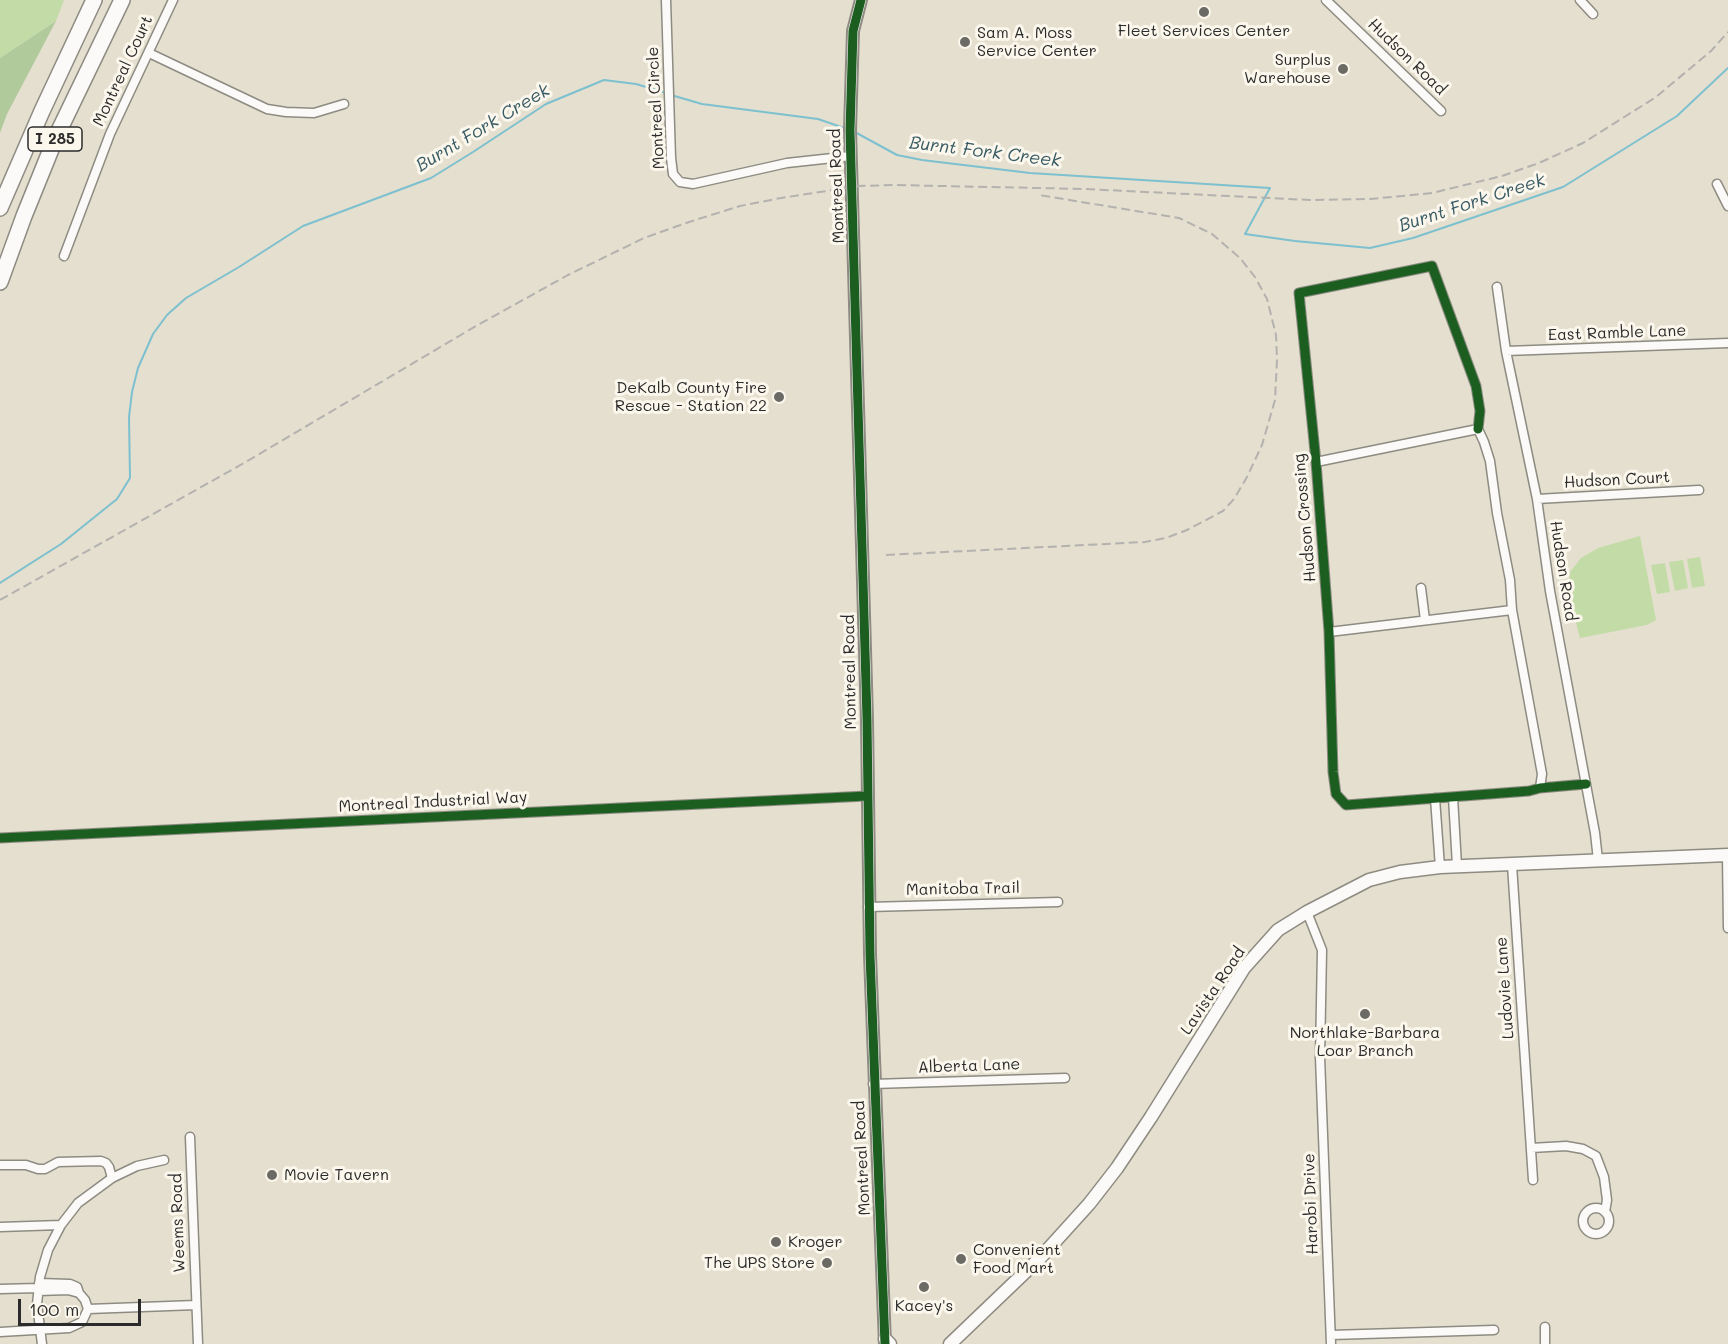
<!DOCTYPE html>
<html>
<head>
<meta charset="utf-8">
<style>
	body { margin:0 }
	#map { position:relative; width:1728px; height:1344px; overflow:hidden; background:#e4dfce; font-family:Mali,sans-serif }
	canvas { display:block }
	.scale { position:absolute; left:18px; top:1299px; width:123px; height:27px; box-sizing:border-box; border:3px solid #2b2b2b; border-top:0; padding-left:8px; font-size:18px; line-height:21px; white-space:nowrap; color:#2b2b2b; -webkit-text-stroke:4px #fbf7ec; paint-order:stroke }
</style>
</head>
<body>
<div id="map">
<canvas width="1728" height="1344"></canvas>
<div class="scale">100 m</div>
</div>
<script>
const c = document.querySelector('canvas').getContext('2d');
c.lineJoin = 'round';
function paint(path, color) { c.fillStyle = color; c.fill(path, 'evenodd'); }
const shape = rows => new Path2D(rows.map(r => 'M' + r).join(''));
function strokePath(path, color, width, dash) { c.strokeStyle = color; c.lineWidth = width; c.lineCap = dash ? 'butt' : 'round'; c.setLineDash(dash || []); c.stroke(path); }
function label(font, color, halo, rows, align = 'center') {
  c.font = font + ' Mali,sans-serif'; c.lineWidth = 6; c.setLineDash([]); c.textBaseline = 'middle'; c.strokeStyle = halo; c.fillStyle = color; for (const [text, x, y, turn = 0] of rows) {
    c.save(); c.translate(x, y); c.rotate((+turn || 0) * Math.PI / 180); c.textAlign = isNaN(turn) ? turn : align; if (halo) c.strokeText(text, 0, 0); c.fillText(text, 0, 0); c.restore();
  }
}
paint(shape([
	[0,0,64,0,56,21,0,58],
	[1640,536,1656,620,1647,625,1580,638,1568,592,1570,572,1581,558,1598,548],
	[1700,557,1705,586,1692,588,1687,559],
	[1683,560,1688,588,1675,591,1669,562],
	[1665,563,1670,592,1657,594,1651,565]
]), '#c3dca7');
paint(shape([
	[56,21,7,114,0,133,0,58]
]), '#b0ca9c');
strokePath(shape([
	[671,95,702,104,818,119,847,129],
	[853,131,897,155,922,160,1030,173,1270,188,1245,234,1295,241,1370,248,1413,238,1563,187,1677,116,1728,68],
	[0,583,61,544,117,499,130,478,129,417,132,392,138,368,153,334,167,315,186,298,239,267,303,226,431,178,473,152,546,104,604,80,636,84,666,93]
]), '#7dc0cf', 2);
const minor = shape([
	[666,0,671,158,673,174,680,182,693,184,787,163,851,156],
	[1326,0,1441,111],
	[1580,0,1593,14],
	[149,53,267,109,286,112,314,113,344,104],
	[1717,184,1728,206],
	[64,256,110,134,173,0],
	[1497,287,1506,351,1537,499,1550,591,1595,833,1598,860],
	[1506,351,1728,343],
	[1478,429,1480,411,1476,386,1432,266,1299,293,1316,462,1329,632,1333,772,1336,794,1346,805,1529,791,1540,788,1586,784],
	[1478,429,1484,442,1490,461,1497,513,1510,580,1512,610,1542,774,1540,788],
	[1316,462,1478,429],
	[1537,499,1699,490],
	[1421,588,1425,620],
	[1329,632,1512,610],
	[1453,797,1457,866],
	[1435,798,1440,867],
	[0,838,867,796],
	[1727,855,1728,928],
	[1512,865,1533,1180],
	[868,907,1058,902],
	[1307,912,1322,950,1320,1057,1331,1344],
	[873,1084,1065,1078],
	[190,1137,198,1344],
	[1531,1148,1566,1146,1583,1149,1596,1156,1604,1177,1607,1200,1605,1212],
	[0,1165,26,1165,38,1169,45,1169,58,1162,101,1161,106,1163,109,1167,112,1178],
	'1583 1221a13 13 0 1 1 26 0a13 13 0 1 1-26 0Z',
	[0,1227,61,1225],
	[0,1289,38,1288],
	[38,1291,68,1290,79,1293],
	[88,1309,196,1305],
	[1545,1327,1545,1344],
	[0,1332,69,1328,82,1322,88,1309,85,1300,79,1293,77,1287,70,1284,39,1283],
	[1331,1335,1494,1330],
	[42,1344,37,1304,40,1277,48,1250,61,1225,78,1203,112,1178,137,1166,164,1160]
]);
const tertiary = shape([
	[861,0,853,31,850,130,867,719,870,955,885,1344]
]);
const secondary = shape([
	[885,1339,890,1344],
	[950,1344,1041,1257,1089,1204,1117,1168,1151,1117,1244,968,1278,930,1307,912,1369,880,1400,872,1440,867,1728,855]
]);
const motorway = shape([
	[0,208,42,111,94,0],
	[0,282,24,216,56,137,122,0]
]);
strokePath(minor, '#8d8b82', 11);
strokePath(tertiary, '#8d8b82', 14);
strokePath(secondary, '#8d8b82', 15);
strokePath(motorway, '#8d8b82', 18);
strokePath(minor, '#fbfaf8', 8);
strokePath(tertiary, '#fbfaf8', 10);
strokePath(secondary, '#fbfaf8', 12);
strokePath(motorway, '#fbfaf8', 15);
strokePath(shape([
	[886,555,1145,542,1166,538,1187,530,1223,511,1234,499,1247,477,1262,445,1275,400,1277,359,1276,335,1267,299,1255,277,1240,258,1212,234,1179,218,1039,195],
	[0,600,244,463,476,326,568,275,644,238,689,222,740,206,781,198,859,186,894,185,1085,189,1310,200,1371,199,1432,193,1502,176,1539,163,1583,143,1656,97,1711,51,1728,32]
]), '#b3b2af', 2, [9, 4.5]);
strokePath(shape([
	[861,0,853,31,850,130,867,719,870,955,885,1344],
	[1478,429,1480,411,1476,386,1432,266,1299,293,1316,462,1329,632,1333,772,1336,794,1346,805,1529,791,1540,788,1586,784],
	[0,838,867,796]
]), '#1b5e20', 9);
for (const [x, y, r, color] of [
	[1204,12,6,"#6c6a64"],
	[965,42,6,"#6c6a64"],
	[1343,69,6,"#6c6a64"],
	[779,397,6,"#6c6a64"],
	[1365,1014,6,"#6c6a64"],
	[272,1175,6,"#6c6a64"],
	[776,1242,6,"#6c6a64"],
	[961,1259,6,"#6c6a64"],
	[827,1263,6,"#6c6a64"],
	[924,1287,6,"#6c6a64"]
]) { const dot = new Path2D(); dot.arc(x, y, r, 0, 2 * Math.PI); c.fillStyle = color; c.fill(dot); strokePath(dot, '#fbf7ec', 2); }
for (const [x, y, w] of [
	[55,139,54]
]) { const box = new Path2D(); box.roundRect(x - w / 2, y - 12, w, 24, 4.5); c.fillStyle = '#fbf7ec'; c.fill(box); strokePath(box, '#2b2b2b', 1.5); }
label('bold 15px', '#2b2b2b', null, [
	["I 285",55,139]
]);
label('16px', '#2b2b2b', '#fbf7ec', [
	["Fleet Services Center",1204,31,"center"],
	["Sam A. Moss",977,33],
	["Service Center",977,51],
	["Surplus",1331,60,"right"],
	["Warehouse",1331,78,"right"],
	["DeKalb County Fire",767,388,"right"],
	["Rescue - Station 22",767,406,"right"],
	["Northlake-Barbara",1365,1033,"center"],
	["Loar Branch",1365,1051,"center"],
	["Movie Tavern",284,1175],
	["Kroger",788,1242],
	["Convenient",973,1250],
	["Food Mart",973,1268],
	["The UPS Store",815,1263,"right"],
	["Kacey's",924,1306,"center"]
], 'left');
label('16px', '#2b2b2b', '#fbf7ec', [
	["Hudson Road",1407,57,44],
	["Montreal Court",123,71,-65],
	["Montreal Circle",656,108,-93],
	["Montreal Road",837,186,-92],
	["East Ramble Lane",1617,333,-2],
	["Hudson Court",1617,480,-3],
	["Hudson Crossing",1305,518,-95],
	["Hudson Road",1563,571,81],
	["Montreal Road",850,672,-91],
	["Montreal Industrial Way",433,802,-3],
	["Manitoba Trail",963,889,-1],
	["Ludovie Lane",1505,988,-94],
	["Lavista Road",1213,991,-56],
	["Alberta Lane",969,1066,-2],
	["Montreal Road",862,1158,-93],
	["Harobi Drive",1311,1204,-92],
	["Weems Road",178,1223,-92]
]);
label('italic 18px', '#385b65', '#fbf7ec', [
	["Burnt Fork Creek",483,128,-31],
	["Burnt Fork Creek",985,152,7],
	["Burnt Fork Creek",1472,203,-18]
]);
</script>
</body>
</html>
